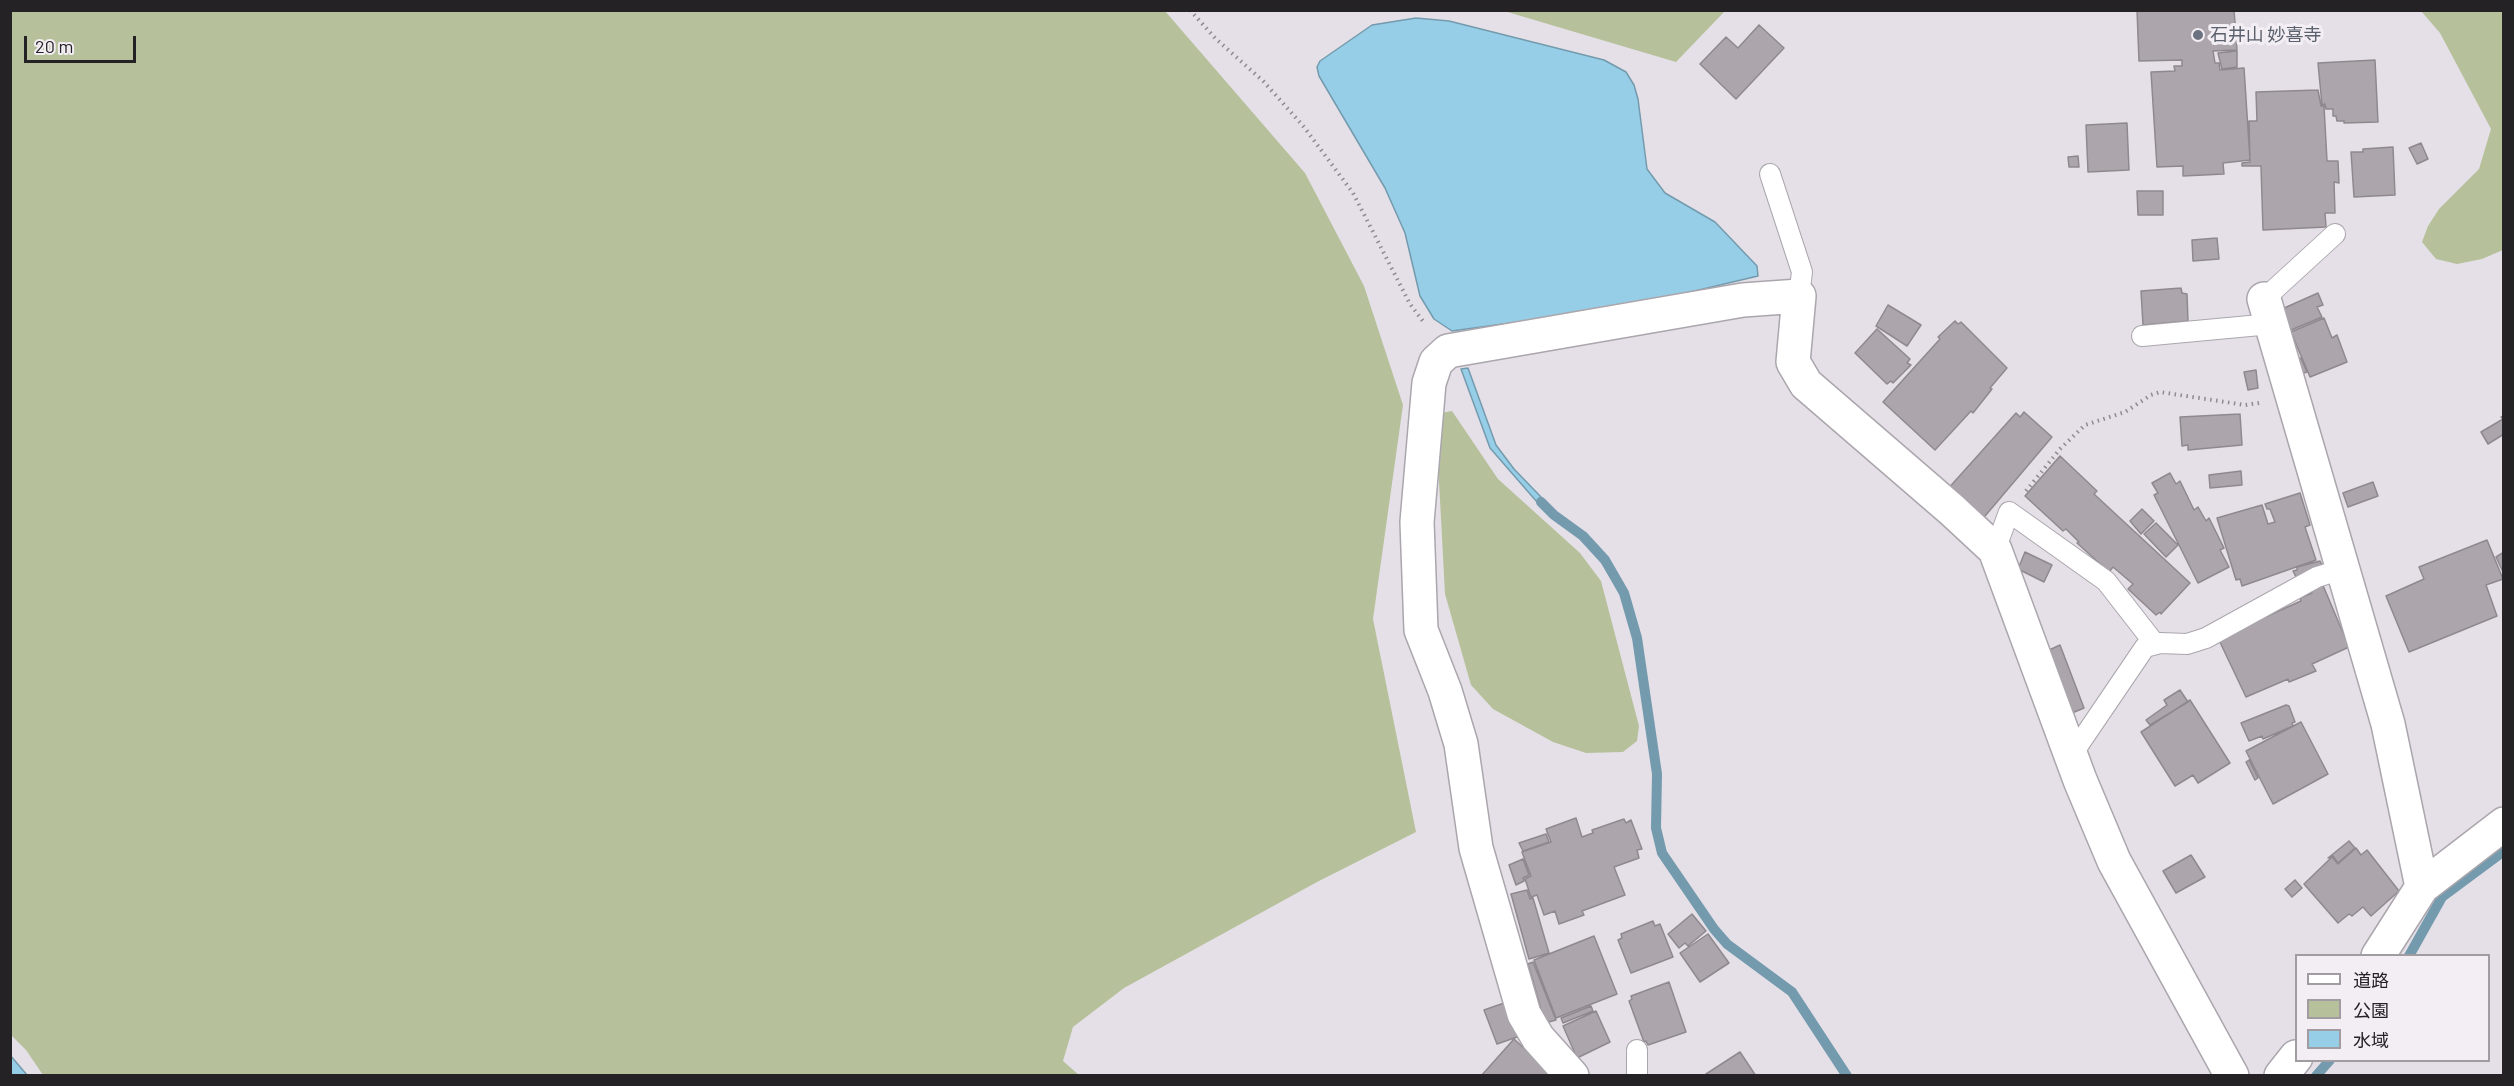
<!DOCTYPE html>
<html>
<head>
<meta charset="utf-8">
<style>
	body { margin:0 }
	#map { position:relative; width:2514px; height:1086px; overflow:hidden; background:#e5e0e7; font-family:Barlow,"Noto Sans JP",sans-serif }
	canvas { display:block }
	.frame { position:absolute; inset:0; border:12px solid #242225; pointer-events:none }
	.legend { position:absolute; left:2295px; top:954px; width:195px; height:108px; box-sizing:border-box; background:#f3edf4; border:2px solid #a09ca1; margin:0; padding:8px 10px; list-style:none; font-size:18px; color:#242225 }
	.legend li { display:flex; align-items:center; gap:12px; height:30px }
	.legend b { width:30px; border:2px solid #a09ca1 }
	.scale { position:absolute; left:24px; top:36px; width:112px; height:27px; box-sizing:border-box; border:3px solid #242225; border-top:0; padding-left:8px; font-size:18px; line-height:21px; white-space:nowrap; color:#242225; -webkit-text-stroke:4px #f3edf4; paint-order:stroke }
</style>
</head>
<body>
<div id="map">
<canvas width="2514" height="1086"></canvas>
<div class="frame"></div>
<ul class="legend">
<li><b style="height:8px;background:#fff"></b>道路</li>
<li><b style="height:16px;background:#b6c19b"></b>公園</li>
<li><b style="height:16px;background:#96cee7"></b>水域</li>
</ul>
<div class="scale">20 m</div>
</div>
<script>
const c = document.querySelector('canvas').getContext('2d');
c.lineJoin = 'round';
function paint(path, color) { c.fillStyle = color; c.fill(path, 'evenodd'); }
const shape = rows => new Path2D(rows.map(r => 'M' + r).join(''));
function strokePath(path, color, width, dash) { c.strokeStyle = color; c.lineWidth = width; c.lineCap = dash ? 'butt' : 'round'; c.setLineDash(dash || []); c.stroke(path); }
function label(font, color, halo, rows, align = 'center') {
  c.font = font + ' Barlow,"Noto Sans JP",sans-serif'; c.lineWidth = 6; c.setLineDash([]); c.textBaseline = 'middle'; c.strokeStyle = halo; c.fillStyle = color; for (const [text, x, y, turn = 0] of rows) {
    c.save(); c.translate(x, y); c.rotate((+turn || 0) * Math.PI / 180); c.textAlign = isNaN(turn) ? turn : align; if (halo) c.strokeText(text, 0, 0); c.fillText(text, 0, 0); c.restore();
  }
}
paint(shape([
	[11,10,1165,11,1305,173,1364,286,1403,405,1373,619,1416,832,1317,882,1124,988,1073,1027,1063,1061,1079,1075,43,1075,26,1050,10,1034],
	[1504,11,1725,11,1676,62],
	[2421,11,2503,11,2503,250,2482,259,2457,264,2436,259,2422,242,2428,226,2439,209,2479,169,2491,129,2440,33],
	[1452,411,1498,479,1580,553,1601,581,1639,726,1637,741,1623,752,1586,753,1553,742,1493,709,1471,685,1445,594,1437,444,1441,413]
]), '#b6c19b');
const water = shape([
	[1416,18,1449,21,1604,60,1626,72,1634,85,1638,99,1647,169,1665,193,1715,222,1757,266,1758,276,1627,307,1452,331,1434,319,1420,296,1405,233,1385,188,1319,76,1317,67,1320,61,1372,25,1416,18],
	[1468,368,1496,445,1514,469,1542,498,1551,513,1537,502,1490,448,1461,369,1468,368],
	[10,1055,27,1075,11,1075,10,1055]
]);
paint(water, '#96cee7');
strokePath(water, '#749aad', 1.5);
strokePath(shape([
	[1541,502,1554,515,1583,536,1605,560,1624,593,1637,638,1657,774,1656,828,1662,853,1714,929,1727,944,1792,992,1847,1076],
	[2409,956,2442,897,2504,851],
	[2316,1076,2330,1060]
]), '#749aad', 10);
const building = shape([
	[2137,10,2234,10,2237,50,2213,51,2215,63,2219,63,2220,70,2244,68,2250,160,2223,163,2224,174,2183,176,2183,166,2157,167,2151,72,2175,71,2174,66,2182,66,2182,60,2139,61,2137,10],
	[1759,25,1784,48,1736,99,1700,64,1726,37,1738,48,1759,25],
	[2237,51,2237,67,2222,69,2218,53,2237,51],
	[2375,60,2378,122,2344,123,2344,121,2337,121,2336,116,2333,116,2333,109,2326,109,2325,104,2322,105,2318,63,2375,60],
	[2318,90,2321,106,2324,106,2327,161,2338,161,2339,183,2334,182,2335,213,2325,213,2326,227,2263,230,2261,166,2242,166,2242,163,2250,162,2249,121,2257,121,2256,92,2318,90],
	[2127,123,2129,170,2088,172,2086,125,2127,123],
	[2421,143,2428,159,2417,164,2409,148,2421,143],
	[2393,147,2395,195,2354,197,2351,152,2363,152,2363,149,2393,147],
	[2078,156,2079,167,2069,167,2068,157,2078,156],
	[2137,191,2163,191,2163,215,2138,215,2137,191],
	[2217,238,2219,259,2193,261,2192,240,2217,238],
	[2181,288,2182,293,2187,294,2188,321,2143,325,2141,291,2181,288],
	[2318,293,2323,305,2317,307,2322,317,2291,330,2282,309,2318,293],
	[1888,305,1921,325,1907,346,1876,326,1888,305],
	[2324,318,2332,338,2337,335,2347,362,2310,377,2291,332,2324,318],
	[1955,321,1958,324,1961,322,2007,368,1990,388,1992,389,1973,413,1971,411,1935,450,1883,402,1940,339,1938,337,1955,321],
	[1877,329,1910,359,1907,363,1911,365,1893,383,1891,381,1887,384,1855,353,1877,329],
	[2301,358,2307,372,2301,374,2296,360,2301,358],
	[2256,370,2258,388,2248,390,2244,372,2256,370],
	[2024,412,2052,437,1980,522,1946,491,2016,413,2020,417,2024,412],
	[2240,414,2242,445,2188,450,2188,445,2182,446,2180,417,2240,414],
	[2504,415,2504,434,2488,444,2481,432,2503,419,2501,417,2504,415],
	[2060,456,2097,491,2094,494,2190,583,2161,614,2160,612,2156,615,2128,589,2133,584,2113,567,2109,572,2077,543,2079,542,2066,529,2063,531,2025,496,2060,456],
	[2241,471,2242,485,2210,488,2209,475,2241,471],
	[2170,473,2176,484,2180,481,2194,510,2198,507,2206,521,2209,518,2224,548,2220,550,2229,567,2198,583,2154,495,2158,493,2152,483,2170,473],
	[2373,482,2378,496,2348,507,2343,493,2373,482],
	[2300,493,2310,525,2305,527,2316,560,2242,586,2240,579,2236,580,2217,518,2262,505,2268,524,2275,522,2270,509,2267,509,2265,504,2300,493],
	[2142,509,2154,521,2141,534,2130,521,2142,509],
	[2156,523,2178,545,2166,557,2144,534,2156,523],
	[2487,540,2503,579,2486,585,2497,616,2409,652,2386,596,2424,579,2419,567,2487,540],
	[2025,552,2052,565,2044,582,2018,569,2025,552],
	[2504,552,2504,574,2496,557,2504,552],
	[2320,561,2323,568,2296,577,2293,571,2297,570,2297,567,2320,561],
	[2322,583,2349,647,2312,664,2316,671,2289,682,2288,679,2246,697,2218,638,2301,601,2300,598,2312,593,2310,589,2322,583],
	[2060,645,2084,708,2072,713,2047,651,2060,645],
	[2180,690,2188,702,2150,725,2146,720,2167,705,2164,700,2180,690],
	[2190,700,2230,763,2198,783,2193,775,2175,786,2141,732,2190,700],
	[2286,705,2289,706,2295,722,2292,723,2293,726,2263,739,2262,736,2249,741,2241,723,2286,705],
	[2301,722,2328,774,2273,804,2246,751,2301,722],
	[2249,760,2258,778,2255,780,2246,762,2249,760],
	[1576,818,1582,837,1593,833,1592,830,1624,819,1626,823,1631,820,1642,849,1637,850,1639,858,1614,867,1625,895,1582,911,1584,915,1559,924,1555,911,1544,915,1537,895,1531,897,1525,879,1531,876,1522,852,1551,842,1546,829,1576,818],
	[1546,834,1549,842,1523,851,1519,843,1546,834],
	[2349,841,2355,848,2338,863,2333,856,2328,858,2349,841],
	[2356,848,2361,855,2367,850,2399,891,2371,916,2363,907,2352,916,2349,914,2338,923,2304,884,2332,857,2338,864,2356,848],
	[2191,855,2205,877,2176,893,2163,871,2191,855],
	[1523,859,1529,875,1523,878,1524,881,1516,885,1509,865,1523,859],
	[2295,880,2302,888,2292,897,2285,889,2295,880],
	[1527,890,1530,899,1533,898,1549,953,1529,959,1511,894,1527,890],
	[1692,914,1706,931,1688,946,1685,943,1679,948,1668,934,1692,914],
	[1653,921,1655,926,1660,924,1673,957,1631,973,1618,940,1622,938,1621,934,1653,921],
	[1708,934,1729,963,1700,982,1680,953,1708,934],
	[1594,936,1617,994,1556,1018,1534,960,1594,936],
	[1533,962,1556,1020,1545,1023,1528,964,1533,962],
	[1669,982,1686,1032,1648,1045,1646,1041,1644,1042,1629,1001,1632,999,1631,996,1669,982],
	[1507,1002,1520,1036,1497,1044,1484,1010,1507,1002],
	[1591,1006,1593,1011,1563,1023,1561,1018,1591,1006],
	[1596,1011,1610,1042,1577,1058,1563,1026,1596,1011],
	[1514,1039,1554,1076,1481,1076,1514,1039],
	[1740,1052,1756,1076,1707,1076,1706,1074,1740,1052]
]);
paint(building, '#aca6ac');
strokePath(building, '#8f898f', 1.5);
const lane = shape([
	[1770,174,1802,272,1799,296],
	[2264,299,2335,234],
	[2142,336,2271,324],
	[1995,550,2009,512,2106,581,2155,644],
	[2071,756,2145,647,2160,643,2187,644,2206,638,2317,577,2343,569],
	[1637,1076,1637,1050]
]);
const street = shape([
	[2264,299,2388,724,2422,887,2378,956],
	[2422,887,2504,824],
	[1572,1076,1538,1038,1524,1014,1476,848,1461,744,1445,691,1421,630,1417,522,1429,383,1436,362,1448,351,1743,300,1799,296,1793,362,1806,384,1952,510,1995,550,2080,780,2114,861,2232,1076],
	[2281,1076,2296,1057]
]);
strokePath(lane, '#aba6ad', 22);
strokePath(street, '#aba6ad', 36);
strokePath(shape([
	[1190,10,1215,38,1264,82,1304,127,1353,193,1410,304,1425,324],
	[2026,491,2060,449,2085,425,2125,412,2151,395,2160,392,2245,405,2259,403]
]), '#8e8b90', 4, [1.5, 4.5]);
strokePath(lane, '#fff', 20);
strokePath(street, '#fff', 33);
for (const [x, y, r, color] of [
	[2198,35,6,"#6b7280"]
]) { const dot = new Path2D(); dot.arc(x, y, r, 0, 2 * Math.PI); c.fillStyle = color; c.fill(dot); strokePath(dot, '#f3edf4', 2); }
label('18px', '#5b616d', '#f3edf4', [
	["石井山 妙喜寺",2210,35]
], 'left');
</script>
</body>
</html>
